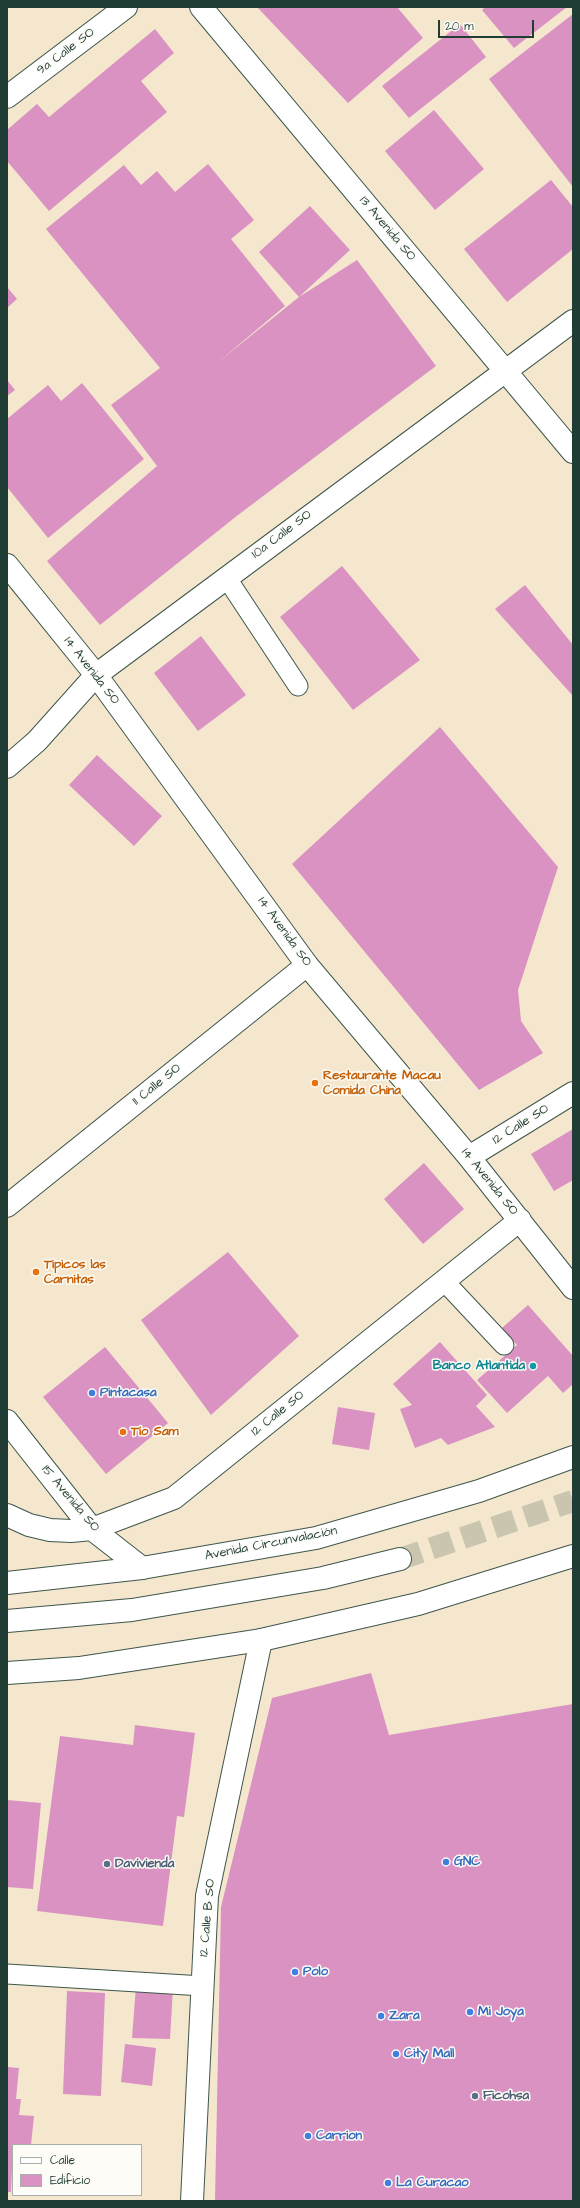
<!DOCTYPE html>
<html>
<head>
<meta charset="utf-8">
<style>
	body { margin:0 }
	#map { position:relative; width:580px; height:2208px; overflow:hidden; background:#f4e7ce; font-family:"Architects Daughter",sans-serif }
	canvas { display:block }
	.frame { position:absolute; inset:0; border:8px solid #1f3d34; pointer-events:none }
	.legend { position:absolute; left:12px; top:2144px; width:130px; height:52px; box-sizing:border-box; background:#fdfcf7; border:1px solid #a4b0a9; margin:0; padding:5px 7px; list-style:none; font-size:12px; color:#1f3d34 }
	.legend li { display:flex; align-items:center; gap:8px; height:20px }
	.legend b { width:20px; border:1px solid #a4b0a9 }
	.scale { position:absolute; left:438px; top:20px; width:96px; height:18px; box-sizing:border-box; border:2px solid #1f3d34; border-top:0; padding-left:5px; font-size:12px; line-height:14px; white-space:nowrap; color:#1f3d34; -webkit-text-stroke:3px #fdfcf7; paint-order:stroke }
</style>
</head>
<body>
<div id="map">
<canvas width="580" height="2208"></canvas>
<div class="frame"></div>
<ul class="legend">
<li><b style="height:5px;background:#fff"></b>Calle</li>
<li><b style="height:11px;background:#d992c1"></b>Edificio</li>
</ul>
<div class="scale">20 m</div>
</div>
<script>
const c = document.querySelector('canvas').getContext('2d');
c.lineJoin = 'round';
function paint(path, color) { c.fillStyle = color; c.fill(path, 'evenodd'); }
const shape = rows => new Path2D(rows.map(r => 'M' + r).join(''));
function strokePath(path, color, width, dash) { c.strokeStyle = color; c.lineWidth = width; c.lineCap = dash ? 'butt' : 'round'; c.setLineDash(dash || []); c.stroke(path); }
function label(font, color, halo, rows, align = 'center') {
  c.font = font + ' "Architects Daughter",sans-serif'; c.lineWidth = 3; c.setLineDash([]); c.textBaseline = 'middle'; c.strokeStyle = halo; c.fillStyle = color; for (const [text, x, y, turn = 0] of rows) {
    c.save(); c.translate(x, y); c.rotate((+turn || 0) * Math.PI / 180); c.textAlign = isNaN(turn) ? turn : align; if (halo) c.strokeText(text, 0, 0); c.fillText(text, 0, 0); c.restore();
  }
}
paint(shape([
	[257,7,397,7,423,38,348,103],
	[485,7,567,7,514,48,482,10],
	[573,14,573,187,489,79],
	[460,24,486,57,409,118,382,86],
	[155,29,174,53,141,81,167,112,49,211,7,161,7,130,37,104,49,117],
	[434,110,484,169,435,210,385,151],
	[208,164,254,220,231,239,285,306,217,363,299,297,259,252,310,206,350,250,299,297,357,260,436,366,238,515,100,625,47,561,157,466,111,405,160,368,46,229,124,165,141,185,157,171,175,192],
	[551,180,573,207,573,249,507,302,464,249],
	[7,287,17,299,7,308],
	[7,380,15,390,7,396],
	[82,383,144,459,48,538,7,487,7,419,48,385,61,401],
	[342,566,420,660,353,710,280,617],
	[525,585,573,645,573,696,495,609],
	[201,636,246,695,198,731,154,673],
	[440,727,558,867,518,990,521,1021,543,1053,479,1090,292,864],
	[97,755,162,816,134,846,69,785],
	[573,1129,573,1180,554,1191,531,1154],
	[424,1163,464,1209,423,1244,384,1199],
	[228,1252,299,1336,211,1415,141,1320],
	[528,1305,573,1356,573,1384,563,1393,548,1376,507,1413,477,1380,517,1345,502,1328],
	[440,1342,487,1395,476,1406,495,1427,448,1445,441,1438,415,1448,400,1409,412,1405,393,1384],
	[105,1347,168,1423,106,1474,43,1397],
	[338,1407,375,1413,369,1450,332,1444],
	[371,1673,389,1735,573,1704,573,2201,215,2201,221,1907,272,1698],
	[135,1725,195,1733,184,1817,177,1816,163,1926,37,1911,60,1736,133,1745],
	[7,1800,41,1803,33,1889,7,1887],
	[136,1986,173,1988,170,2039,132,2038],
	[67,1991,105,1993,101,2096,63,2094],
	[125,2044,156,2048,152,2086,121,2082],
	[7,2067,19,2068,16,2099,21,2099,19,2115,34,2116,31,2145,13,2145,11,2192,7,2192]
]), '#d992c1');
strokePath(shape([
	[400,1559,573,1501]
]), '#c9c5af', 22, [22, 11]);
const lane = shape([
	[226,577,298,686],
	[444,1281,504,1345],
	[7,1974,203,1986]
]);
const street = shape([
	[201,7,573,452],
	[7,97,126,7],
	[7,565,96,675,307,965,469,1157,573,1288],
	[469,1157,573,1093],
	[7,1206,307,965],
	[7,1421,92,1529,142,1568],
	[7,1515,29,1525,50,1530,71,1531,92,1529,174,1498,520,1220],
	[192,2201,207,1896,261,1640]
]);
const secondary = shape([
	[7,767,37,741,96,675,573,321]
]);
const highway = shape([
	[7,1583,142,1568,316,1538,479,1491,573,1457],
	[7,1621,132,1610,323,1578,400,1559],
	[7,1673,79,1668,261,1640,418,1604,573,1556]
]);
strokePath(lane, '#3f564b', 21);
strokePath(street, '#3f564b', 24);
strokePath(secondary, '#3f564b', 24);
strokePath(highway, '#3f564b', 24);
strokePath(lane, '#fff', 19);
strokePath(street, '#fff', 22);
strokePath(secondary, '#fff', 22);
strokePath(highway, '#fff', 22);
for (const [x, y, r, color] of [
	[315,1083,4,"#e8710a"],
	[36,1272,4,"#e8710a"],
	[533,1366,4,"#0f9aa8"],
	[92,1393,4,"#3f7fe0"],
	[123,1432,4,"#e8710a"],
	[446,1862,4,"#3f7fe0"],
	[107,1864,4,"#5c6f8a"],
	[295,1972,4,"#3f7fe0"],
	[470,2012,4,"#3f7fe0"],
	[381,2016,4,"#3f7fe0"],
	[396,2054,4,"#3f7fe0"],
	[475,2096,4,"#5c6f8a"],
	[308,2136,4,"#3f7fe0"],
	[388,2183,4,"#3f7fe0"]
]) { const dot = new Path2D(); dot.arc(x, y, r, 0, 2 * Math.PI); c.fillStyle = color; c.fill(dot); strokePath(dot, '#fdfcf7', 1.5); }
label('13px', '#1f3d34', '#fdfcf7', [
	["9a Calle SO",66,52,-37],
	["13 Avenida SO",387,229,50],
	["10a Calle SO",282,535,-37],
	["14 Avenida SO",91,671,52],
	["14 Avenida SO",284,932,54],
	["11 Calle SO",157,1085,-39],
	["12 Calle SO",521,1125,-32],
	["14 Avenida SO",489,1182,51],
	["12 Calle SO",278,1414,-39],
	["15 Avenida SO",70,1499,50],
	["Avenida Circunvalación",271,1544,-11],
	["12 Calle B SO",208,1918,-85]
]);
label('bold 13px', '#c56008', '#fdfcf7', [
	["Restaurante Macau",323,1076],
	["Comida China",323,1091],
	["Tipicos las",44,1265],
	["Carnitas",44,1280],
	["Tío Sam",131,1432]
], 'left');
label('bold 13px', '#0d838f', '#fdfcf7', [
	["Banco Atlantida",525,1366]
], 'right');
label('bold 13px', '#366cbe', '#fdfcf7', [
	["Pintacasa",100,1393],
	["GNC",454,1862],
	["Polo",303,1972],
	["Mi Joya",478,2012],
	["Zara",389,2016],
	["City Mall",404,2054],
	["Carrion",316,2136],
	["La Curacao",396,2183]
], 'left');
label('bold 13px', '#4e5e75', '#fdfcf7', [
	["Davivienda",115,1864],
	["Ficohsa",483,2096]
], 'left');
</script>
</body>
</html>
